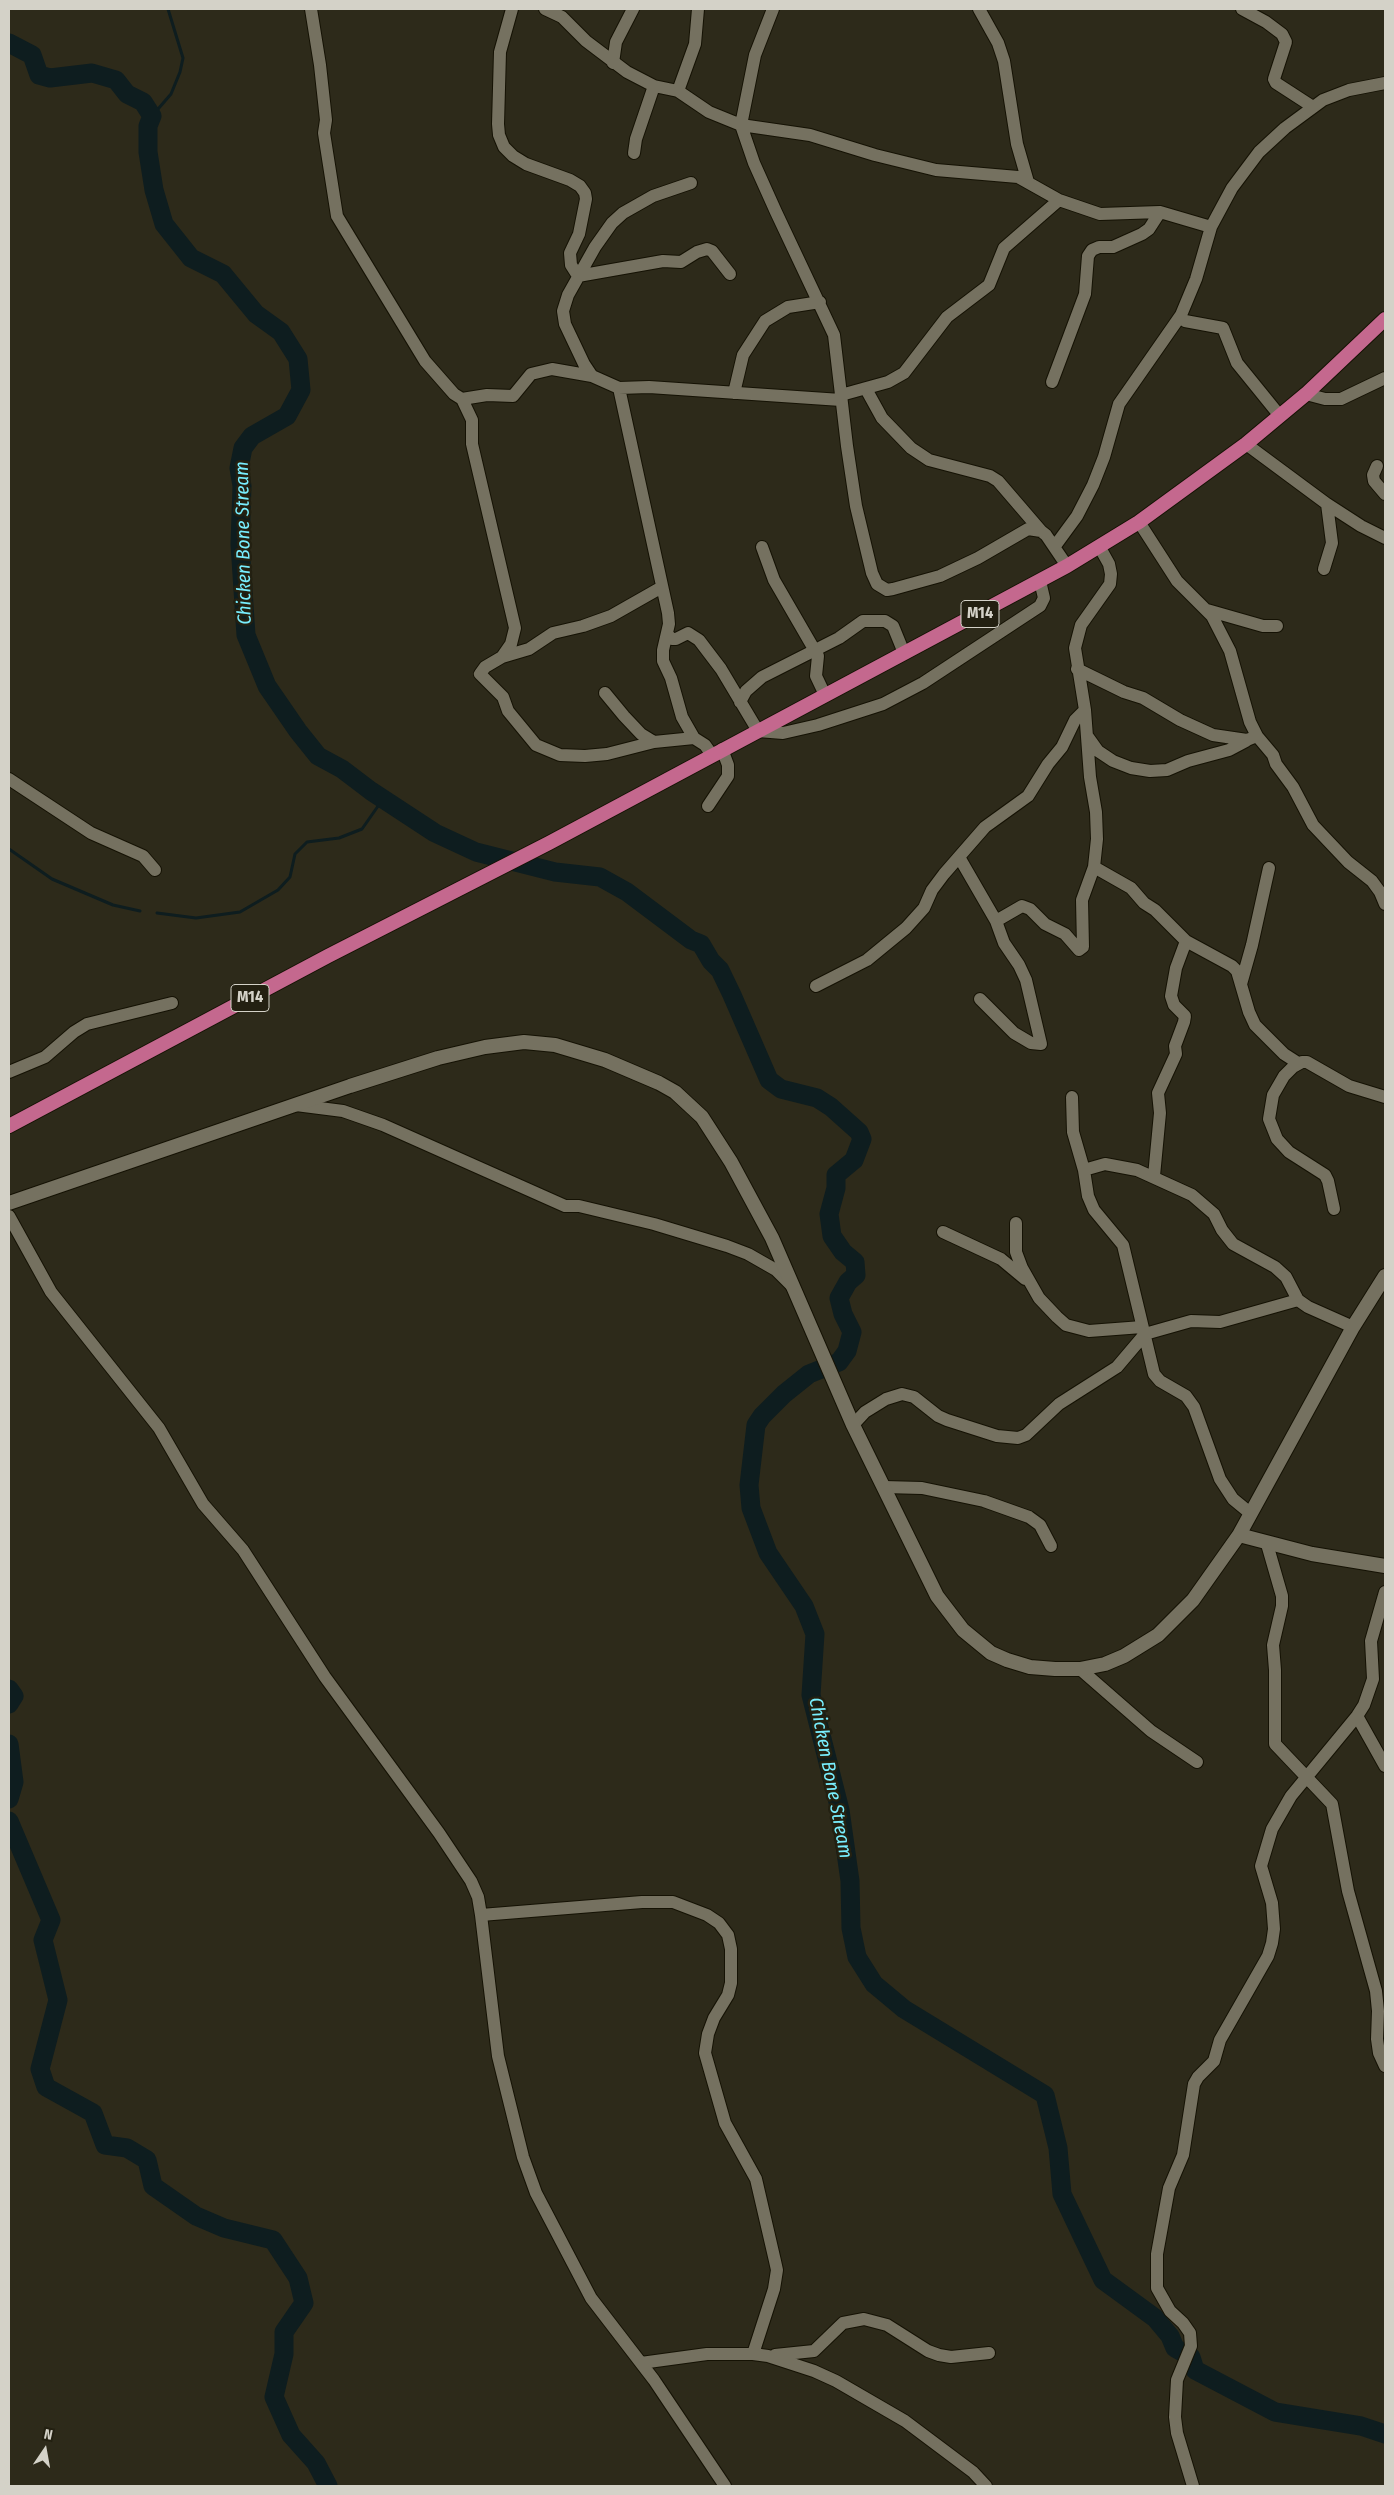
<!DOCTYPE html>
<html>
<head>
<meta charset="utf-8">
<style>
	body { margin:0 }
	#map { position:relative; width:1394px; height:2495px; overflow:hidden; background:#2d2a1a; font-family:"Fira Sans Condensed",sans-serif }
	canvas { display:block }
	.frame { position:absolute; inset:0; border:10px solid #d4d2c8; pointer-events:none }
	.north { position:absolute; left:20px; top:2425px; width:50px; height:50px; -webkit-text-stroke:4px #232011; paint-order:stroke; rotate:12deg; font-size:14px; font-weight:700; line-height:20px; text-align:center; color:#d4d2c8 }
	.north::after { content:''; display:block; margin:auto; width:18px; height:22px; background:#d4d2c8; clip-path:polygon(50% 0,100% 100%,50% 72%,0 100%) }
</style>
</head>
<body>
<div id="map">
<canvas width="1394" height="2495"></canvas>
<div class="frame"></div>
<div class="north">N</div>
</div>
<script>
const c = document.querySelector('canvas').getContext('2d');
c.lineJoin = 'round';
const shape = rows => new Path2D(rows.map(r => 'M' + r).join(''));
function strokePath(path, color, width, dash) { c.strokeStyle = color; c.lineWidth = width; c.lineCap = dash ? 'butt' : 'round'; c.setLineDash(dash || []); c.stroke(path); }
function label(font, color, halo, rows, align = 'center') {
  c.font = font + ' "Fira Sans Condensed",sans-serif'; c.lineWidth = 5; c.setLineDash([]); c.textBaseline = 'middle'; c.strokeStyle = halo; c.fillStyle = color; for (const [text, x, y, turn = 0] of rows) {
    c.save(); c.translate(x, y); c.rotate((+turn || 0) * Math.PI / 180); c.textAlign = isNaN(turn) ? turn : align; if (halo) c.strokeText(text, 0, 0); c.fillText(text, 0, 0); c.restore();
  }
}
strokePath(shape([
	[152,116,171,94,180,72,183,58,168,9],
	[9,849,52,879,113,905,140,911],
	[157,913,196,918,240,912,278,890,290,877,295,854,307,842,339,838,362,829,383,799]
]), '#0e1d1f', 3);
strokePath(shape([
	[9,43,32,55,39,75,50,78,92,73,116,80,127,94,143,102,152,116,148,126,148,152,154,190,164,224,191,258,223,274,256,314,281,332,298,359,301,390,287,416,252,436,243,448,239,468,242,486,240,544,246,635,267,686,298,731,318,756,342,769,371,791,435,833,476,852,555,872,600,877,627,892,691,940,701,944,711,961,720,970,732,995,769,1080,781,1089,817,1098,831,1107,859,1132,862,1139,854,1160,836,1175,836,1188,829,1214,832,1236,843,1252,855,1262,856,1275,848,1282,839,1298,843,1314,852,1332,847,1351,839,1362,809,1374,784,1394,762,1416,756,1425,749,1485,751,1508,768,1553,804,1606,815,1634,811,1695,840,1810,850,1881,851,1928,857,1957,874,1984,904,2009,1045,2095,1058,2148,1062,2194,1103,2280,1155,2318,1170,2336,1175,2348,1191,2357,1195,2370,1275,2412,1361,2426,1385,2434],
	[9,1689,14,1696,9,1704],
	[9,1744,14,1782,9,1799],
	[9,1821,51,1920,43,1940,58,2000,40,2069,46,2087,93,2113,105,2145,127,2148,147,2160,153,2186,196,2216,224,2228,273,2240,298,2278,304,2303,284,2332,284,2354,274,2397,291,2435,316,2463,328,2486]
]), '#0e1d1f', 19);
const minor = shape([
	[311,9,320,65,326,120,324,133,337,216,425,361,454,394,462,399,487,395,513,396,531,374,552,369,592,376,619,388,649,387,841,400],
	[512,9,500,52,498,124,499,135,504,147,513,156,526,164,570,180,580,186,585,193,586,199,579,234,570,253,571,265,578,276],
	[545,9,562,17,586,41,627,72,654,86,678,91,709,112,741,125,810,135,875,155,936,170,1018,177,1059,200,1100,214,1160,212,1211,227],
	[773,9,755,55,741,125,754,163,776,212,834,335,847,446,856,506,872,573,877,584,887,590,893,589,940,576,978,558,1028,529,1041,531,1046,535,1067,566],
	[979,9,998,43,1004,61,1017,144,1028,182],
	[1242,9,1266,22,1282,34,1286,42,1274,79,1276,83,1313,107],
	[613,63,616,42,633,9],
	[678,91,695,44,698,9],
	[634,153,636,139,654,86],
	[578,276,663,261,681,262,697,252,707,249,712,251,730,274],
	[592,376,584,364,565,324,563,311,568,295,595,247,612,223,623,213,653,196,691,183],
	[1052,382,1085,294,1088,256,1092,250,1099,247,1113,247,1142,234,1149,229,1160,212],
	[619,388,668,613,669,624,663,650,663,661,671,678,682,717,694,738,705,745,712,755],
	[866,389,882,418,911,448,929,460,990,476,998,481,1041,531],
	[734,393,743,355,765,321,788,307,820,302],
	[1306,394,1325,399,1341,399,1385,378],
	[841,395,888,382,904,373,947,317,989,285,1004,248,1059,200],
	[462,399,472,420,472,444,515,628,511,644,502,657,485,667,480,674,503,697,508,711,536,745,560,755,585,756,607,754,654,742,694,738],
	[1280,416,1237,363,1223,328,1185,321,1181,318,1181,315,1196,279,1211,227,1232,188,1259,152,1285,128,1323,100,1349,90,1385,83],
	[1246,444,1327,504,1361,526,1385,538],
	[1377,466,1373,475,1374,481,1385,494],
	[1139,522,1177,581,1212,616,1230,651,1250,722,1257,736,1273,755,1276,764,1293,787,1313,825,1348,862,1372,881,1380,892,1385,904],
	[1055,546,1077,516,1093,485,1104,457,1119,404,1181,315],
	[762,547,774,580,818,656,816,676,825,695],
	[1324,569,1332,543,1327,504],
	[1207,610,1263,626,1277,626],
	[667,634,672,639,676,639,688,633,699,640,721,669,758,731,783,733,818,725,883,704,923,683,1040,606,1044,598,1040,581],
	[502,657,529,649,553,633,583,626,611,616,662,587],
	[1077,669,1124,692,1143,698,1180,720,1213,735,1247,740,1257,736],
	[605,693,624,716,641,734,654,742],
	[740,702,746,691,762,677,839,638,863,621,885,621,893,626,904,653],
	[1088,737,1098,751,1113,761,1131,768,1150,771,1167,770,1188,761,1229,750,1246,741],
	[9,779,91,833,143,856,155,870],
	[708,806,728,776,728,765,722,749],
	[959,857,996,921,1004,943,1019,965,1026,980,1041,1044,1031,1043,1014,1033,980,999],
	[1094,867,1131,888,1144,903,1155,910,1186,941,1232,966,1237,971,1249,1012,1255,1025,1284,1054,1298,1063],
	[996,921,1022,906,1030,909,1045,924,1065,934,1079,950,1083,947,1082,900,1094,867,1097,839,1096,812,1090,777,1085,710,1075,648,1081,625,1110,584,1111,574,1109,564,1099,546],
	[1241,984,1252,945,1269,868],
	[816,986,867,960,906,928,924,908,932,890,944,874,985,827,1028,796,1048,764,1062,747,1075,720,1085,710],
	[9,1072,45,1057,74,1032,87,1024,172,1003],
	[1072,1097,1073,1132,1084,1170,1088,1196,1094,1210,1123,1245,1154,1374,1160,1381,1186,1396,1194,1407,1220,1479,1233,1499,1250,1513],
	[296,1105,343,1111,383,1125,565,1206,579,1206,654,1224,727,1246,748,1254,776,1270,793,1287],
	[1084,1170,1105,1164,1137,1170,1192,1195,1214,1214,1222,1230,1233,1244,1275,1267,1286,1277,1298,1300],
	[1154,1176,1160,1113,1158,1093,1176,1054,1175,1046,1184,1022,1185,1016,1174,1005,1171,996,1176,968,1186,941],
	[1334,1209,1328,1181,1325,1175,1289,1152,1277,1139,1269,1119,1273,1095,1284,1076,1293,1067,1302,1062,1307,1062,1349,1086,1385,1097],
	[9,1216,51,1292,159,1428,203,1504,243,1550,325,1677,439,1833,471,1881,478,1897,481,1915,498,2056,523,2157,536,2193,591,2298,654,2380,725,2486],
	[1016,1223,1016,1252,1022,1268,1039,1298,1057,1317,1066,1325,1089,1331,1142,1327],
	[943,1232,1001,1259,1025,1279],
	[853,1425,865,1412,886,1399,902,1394,914,1397,938,1416,947,1420,997,1436,1018,1438,1026,1435,1059,1404,1117,1367,1145,1334,1191,1321,1220,1322,1298,1300,1308,1307,1353,1327],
	[884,1487,922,1488,984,1501,1029,1517,1040,1525,1051,1546],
	[1267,1544,1282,1596,1282,1606,1273,1645,1275,1670,1275,1744,1332,1804,1348,1891,1376,1991,1378,2011,1377,2039,1379,2053,1385,2066],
	[1080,1669,1151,1731,1197,1762],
	[1357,1716,1385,1766],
	[481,1915,642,1902,673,1902,707,1915,719,1923,728,1935,731,1949,731,1983,728,1995,714,2018,708,2034,705,2053,725,2123,756,2179,775,2261,777,2270,774,2289,753,2354],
	[775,2355,814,2351,843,2323,864,2319,887,2325,928,2351,939,2355,951,2357,989,2353],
	[641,2363,707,2354,753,2354,768,2356,814,2371,836,2381,905,2421,973,2472,986,2486],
	[1193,2486,1177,2433,1175,2417,1177,2380,1191,2346,1190,2333,1183,2323,1170,2311,1157,2288,1157,2254,1169,2188,1183,2155,1194,2084,1198,2077,1214,2061,1220,2040,1268,1956,1272,1943,1274,1929,1272,1903,1261,1866,1272,1829,1291,1796,1357,1716,1364,1705,1373,1679,1371,1641,1385,1592]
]);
const tertiary = shape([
	[9,1203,350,1086,438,1058,485,1047,524,1042,555,1045,605,1060,659,1083,675,1092,702,1117,731,1162,772,1238,853,1425,937,1596,963,1630,991,1653,1007,1660,1030,1667,1055,1669,1080,1669,1105,1664,1124,1656,1158,1635,1193,1600,1239,1535,1353,1327,1385,1276],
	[1239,1535,1312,1554,1385,1566]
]);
const trunk = shape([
	[9,1126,328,956,549,843,1067,566,1139,522,1246,444,1306,394,1385,319]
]);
strokePath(minor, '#151204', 14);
strokePath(tertiary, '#151204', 16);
strokePath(trunk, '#151204', 16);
strokePath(minor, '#757160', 12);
strokePath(tertiary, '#757160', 14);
strokePath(trunk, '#c4688e', 14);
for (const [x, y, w] of [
	[980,614,38],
	[250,998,38]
]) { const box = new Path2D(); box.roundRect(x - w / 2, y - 13.5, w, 27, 4); c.fillStyle = '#232011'; c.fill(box); strokePath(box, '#d4d2c8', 1); }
label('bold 16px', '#d4d2c8', null, [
	["M14",980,614],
	["M14",250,998]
]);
label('italic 19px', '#78eefe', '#232011', [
	["Chicken Bone Stream",244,543,-91],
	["Chicken Bone Stream",830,1778,79]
]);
</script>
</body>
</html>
